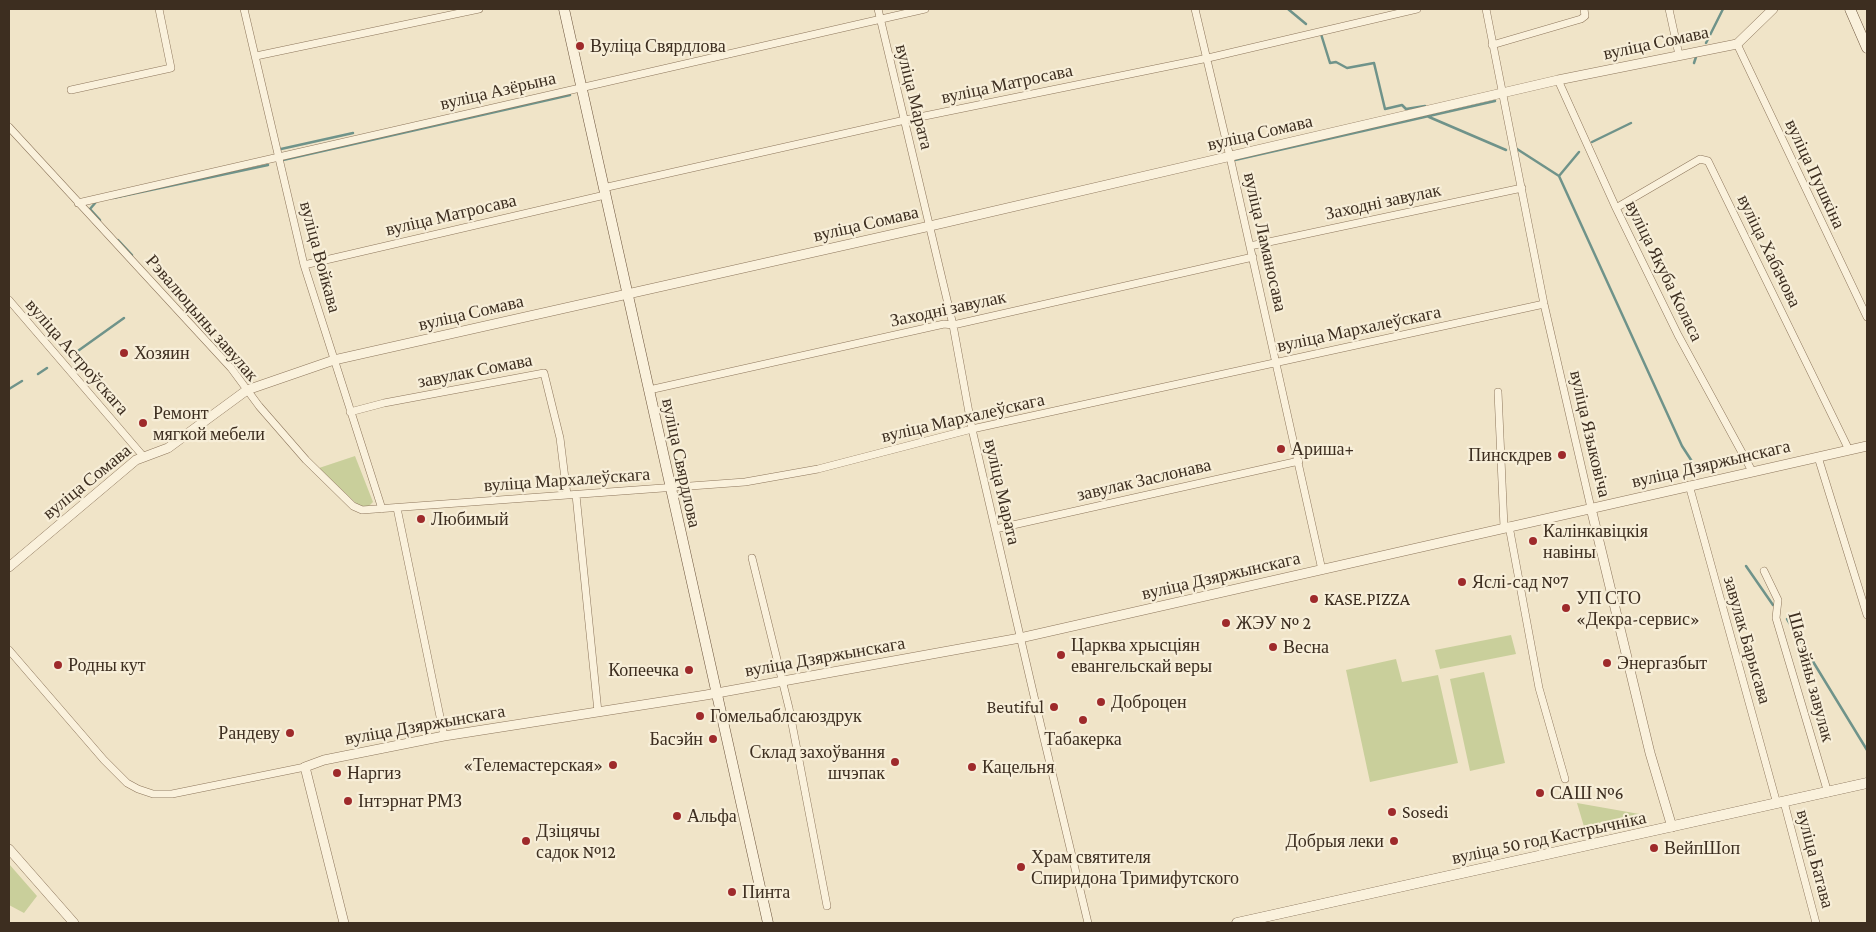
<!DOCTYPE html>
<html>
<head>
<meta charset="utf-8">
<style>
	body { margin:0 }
	#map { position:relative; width:1876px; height:932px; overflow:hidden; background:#f0e4c8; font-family:"Crimson Pro",serif }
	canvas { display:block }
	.frame { position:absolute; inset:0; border:10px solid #3d2e20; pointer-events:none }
</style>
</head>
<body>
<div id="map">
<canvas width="1876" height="932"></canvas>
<div class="frame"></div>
</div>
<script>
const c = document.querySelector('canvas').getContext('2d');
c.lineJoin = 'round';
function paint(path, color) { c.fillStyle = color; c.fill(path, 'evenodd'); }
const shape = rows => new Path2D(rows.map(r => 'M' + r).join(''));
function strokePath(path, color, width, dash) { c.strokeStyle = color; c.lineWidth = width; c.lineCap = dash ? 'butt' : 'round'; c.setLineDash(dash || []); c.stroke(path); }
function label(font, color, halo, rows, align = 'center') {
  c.font = font + ' "Crimson Pro",serif'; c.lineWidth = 4.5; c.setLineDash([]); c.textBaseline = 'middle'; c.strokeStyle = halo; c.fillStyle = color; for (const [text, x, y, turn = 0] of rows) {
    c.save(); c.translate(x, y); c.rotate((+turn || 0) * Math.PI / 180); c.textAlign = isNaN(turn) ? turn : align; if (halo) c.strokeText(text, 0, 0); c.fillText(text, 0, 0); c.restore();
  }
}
paint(shape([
	[355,456,373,502,369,506,359,506,319,468],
	[1511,635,1516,654,1440,669,1435,650],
	[1396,659,1402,682,1438,675,1458,763,1370,782,1346,670],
	[1484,672,1505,763,1470,771,1450,679],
	[1577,803,1645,815,1646,820,1585,830],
	[9,864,37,896,24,913,9,905]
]), '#c9cf9b');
strokePath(shape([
	[1288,9,1306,24],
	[1321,34,1330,63,1336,62,1347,68,1374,63,1385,109,1402,105,1406,109,1425,106],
	[1706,43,1723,9],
	[1694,63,1696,57],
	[1429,117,1506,150],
	[1592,142,1631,123],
	[281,149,353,133],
	[1517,149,1559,176],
	[1579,152,1559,176,1682,446,1695,466],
	[283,160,570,95],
	[1235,160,1495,101],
	[113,198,268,165],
	[96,202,90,209,100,220],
	[118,240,132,255],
	[75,353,124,318],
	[38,374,47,368],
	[9,389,22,381],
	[1746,566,1773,605],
	[1787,619,1867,750]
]), '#6f938a', 2.5);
const minor = shape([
	[244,9,304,265,382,509],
	[878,9,953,325,972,429,1040,722,1088,923],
	[1195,9,1230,157,1322,570],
	[1486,9,1544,304,1591,508],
	[1669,9,1679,55],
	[1737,44,1867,317],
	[1492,45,1581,19,1585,16,1584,9],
	[256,56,479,9],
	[1558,80,1616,208,1678,335,1752,471],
	[71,90,171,68,159,9],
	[9,127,231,368,259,406,306,460,353,506,362,510,745,482,818,469,972,429,1544,304],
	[603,188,905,120,1208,58,1417,9],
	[78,203,925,9],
	[1616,208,1700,159,1708,161,1849,450],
	[1250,246,1522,188],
	[304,265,605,195],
	[9,300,143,456],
	[649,390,944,324,953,325,1253,257],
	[1498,392,1504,527],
	[350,412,384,403,544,373,560,438,567,495],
	[1818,457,1867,615],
	[1689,485,1777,804],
	[576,495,598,712],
	[397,508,444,736],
	[1509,526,1539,688,1565,779],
	[995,529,1299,461],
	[752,558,789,708,827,906],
	[1764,571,1778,600,1776,618,1828,793],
	[9,650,104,760,127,783,138,789,153,794,172,794,305,767],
	[1784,802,1816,923]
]);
const tertiary = shape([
	[1591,508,1650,753,1672,827],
	[9,567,136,460,168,448,247,390,334,360,930,226,1558,80,1737,44,1773,9],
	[9,849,74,923],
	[344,923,305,767,324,760,444,736,706,695,1020,638,1867,446]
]);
const secondary = shape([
	[564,9,768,923],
	[1850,9,1867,48],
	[1237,923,1867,783]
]);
strokePath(minor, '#8d765c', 8);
strokePath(tertiary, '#8d765c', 10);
strokePath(secondary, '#6f573f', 11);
strokePath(minor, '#faf1dc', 7);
strokePath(tertiary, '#faf1dc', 9);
strokePath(secondary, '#faf1dc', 10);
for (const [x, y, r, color] of [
	[580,46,5,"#9e2a2b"],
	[124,353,5,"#9e2a2b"],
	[143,423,5,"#9e2a2b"],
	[1281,449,5,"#9e2a2b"],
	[1562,455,5,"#9e2a2b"],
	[421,519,5,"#9e2a2b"],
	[1533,541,5,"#9e2a2b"],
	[1462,582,5,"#9e2a2b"],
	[1314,599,5,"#9e2a2b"],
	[1566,608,5,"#9e2a2b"],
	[1226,623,5,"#9e2a2b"],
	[1273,647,5,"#9e2a2b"],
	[1061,655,5,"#9e2a2b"],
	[1607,663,5,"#9e2a2b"],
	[58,665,5,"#9e2a2b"],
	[689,670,5,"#9e2a2b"],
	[1101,702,5,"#9e2a2b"],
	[1054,707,5,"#9e2a2b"],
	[700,716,5,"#9e2a2b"],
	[1083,720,5,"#9e2a2b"],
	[290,733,5,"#9e2a2b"],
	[713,739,5,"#9e2a2b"],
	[895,762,5,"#9e2a2b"],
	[613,765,5,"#9e2a2b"],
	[972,767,5,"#9e2a2b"],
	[337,773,5,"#9e2a2b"],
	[1540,793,5,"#9e2a2b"],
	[348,801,5,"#9e2a2b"],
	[1392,812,5,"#9e2a2b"],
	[677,816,5,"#9e2a2b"],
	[526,841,5,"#9e2a2b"],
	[1394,841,5,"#9e2a2b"],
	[1654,848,5,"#9e2a2b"],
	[1021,867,5,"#9e2a2b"],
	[732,892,5,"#9e2a2b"]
]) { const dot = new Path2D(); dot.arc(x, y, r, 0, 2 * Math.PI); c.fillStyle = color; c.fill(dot); strokePath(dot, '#f7eed8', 2); }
label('18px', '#3d2e20', '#f7eed8', [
	["вуліца Сомава",1656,43,-12],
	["вуліца Матросава",1007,84,-12],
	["вуліца Азёрына",498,91,-13],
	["вуліца Марата",914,97,76],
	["вуліца Сомава",1260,133,-13],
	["вуліца Пушкіна",1815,174,65],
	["Заходні завулак",1383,202,-12],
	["вуліца Матросава",451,215,-13],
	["вуліца Сомава",866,224,-13],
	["вуліца Ламаносава",1265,242,77],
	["вуліца Хабачова",1769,251,64],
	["вуліца Войкава",320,257,75],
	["вуліца Якуба Коласа",1664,271,64],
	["Заходні завулак",948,309,-12],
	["вуліца Сомава",471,313,-13],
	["Рэвалюцыны завулак",202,318,49],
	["вуліца Мархалеўскага",1359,329,-12],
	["вуліца Астроўскага",77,357,49],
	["завулак Сомава",475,371,-11],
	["вуліца Мархалеўскага",963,418,-13],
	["вуліца Языковіча",1590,434,77],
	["вуліца Свярдлова",681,463,78],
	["вуліца Дзяржынскага",1711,464,-13],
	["вуліца Мархалеўскага",567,480,-4],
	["завулак Заслонава",1144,480,-13],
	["вуліца Сомава",87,482,-39],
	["вуліца Марата",1002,492,77],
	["вуліца Дзяржынскага",1221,576,-13],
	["завулак Барысава",1747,640,74],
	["вуліца Дзяржынскага",825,657,-10],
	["Шасэйны завулак",1811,677,75],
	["вуліца Дзяржынскага",425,725,-10],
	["вуліца 50 год Кастрычніка",1549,838,-12],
	["вуліца Батава",1815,859,75]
]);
label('18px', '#3d2e20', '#f7eed8', [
	["Вуліца Свярдлова",590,46],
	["Хозяин",134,353],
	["Ремонт",153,413],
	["мягкой мебели",153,434],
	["Ариша+",1291,449],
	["Пинскдрев",1552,455,"right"],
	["Любимый",431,519],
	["Калінкавіцкія",1543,531],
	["навіны",1543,552],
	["Яслі-сад №7",1472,582],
	["УП СТО",1576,598],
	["«Декра-сервис»",1576,619],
	["KASE.PIZZA",1324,599],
	["ЖЭУ № 2",1236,623],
	["Царква хрысціян",1071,645],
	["евангельскай веры",1071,666],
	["Весна",1283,647],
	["Энергазбыт",1617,663],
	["Родны кут",68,665],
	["Копеечка",679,670,"right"],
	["Доброцен",1111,702],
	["Beutiful",1044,707,"right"],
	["Гомельаблсаюздрук",710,716],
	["Рандеву",280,733,"right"],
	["Басэйн",703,739,"right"],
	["Табакерка",1083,739,"center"],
	["Склад захоўвання",885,752,"right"],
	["шчэпак",885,773,"right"],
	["«Телемастерская»",603,765,"right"],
	["Кацельня",982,767],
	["Наргиз",347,773],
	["САШ №6",1550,793],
	["Інтэрнат РМЗ",358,801],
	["Sosedi",1402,812],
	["Альфа",687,816],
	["Дзіцячы",536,831],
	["садок №12",536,852],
	["Добрыя леки",1384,841,"right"],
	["ВейпШоп",1664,848],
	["Храм святителя",1031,857],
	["Спиридона Тримифутского",1031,878],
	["Пинта",742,892]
], 'left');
</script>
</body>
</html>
